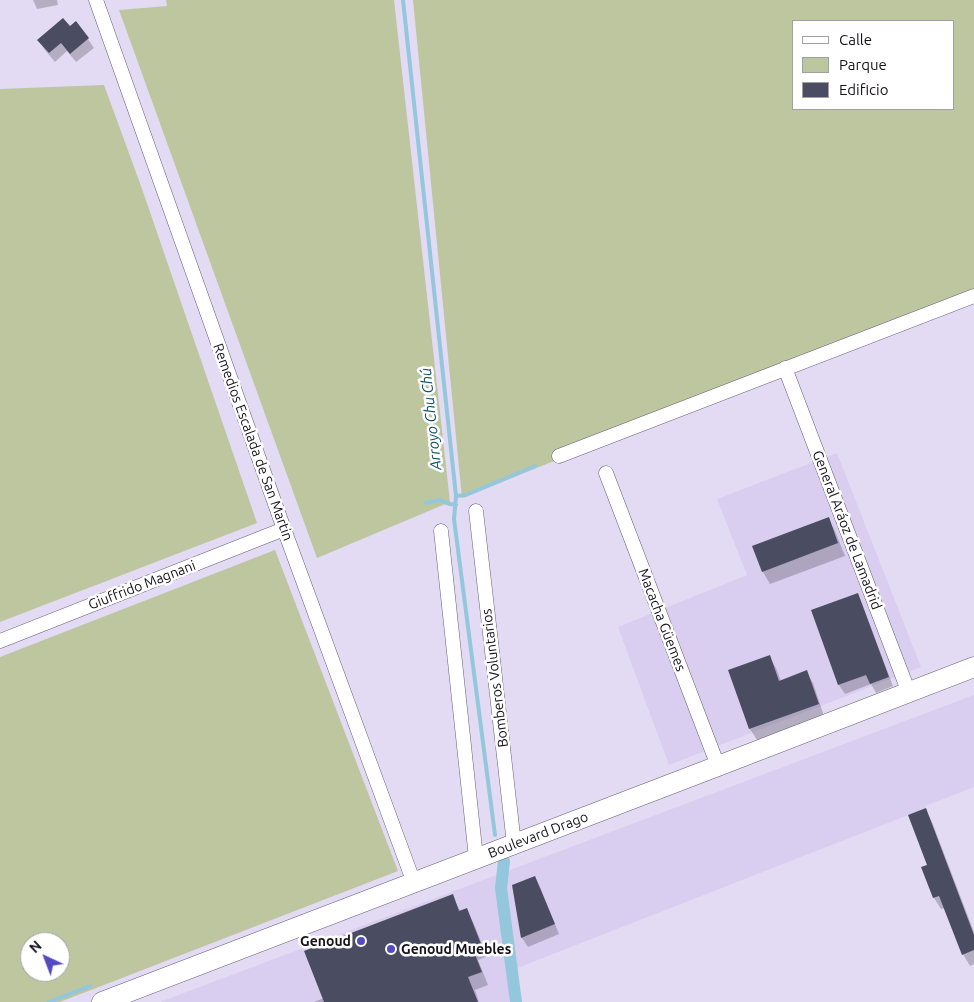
<!DOCTYPE html>
<html>
<head>
<meta charset="utf-8">
<style>
	body { margin:0 }
	#map { position:relative; width:974px; height:1002px; overflow:hidden; background:#e3daf4; font-family:Ubuntu,sans-serif }
	canvas { display:block }
	.legend { position:absolute; left:792px; top:20px; width:162px; height:90px; box-sizing:border-box; background:#fff; border:1px solid #a1a0a3; margin:0; padding:6px 9px; list-style:none; font-size:15px; color:#15121a }
	.legend li { display:flex; align-items:center; gap:10px; height:25px }
	.legend b { width:25px; border:1px solid #a1a0a3 }
	.north { position:absolute; left:20px; top:932px; width:50px; height:50px; box-sizing:border-box; background:#fff; border:1px solid #a1a0a3; border-radius:50%; rotate:317deg; font-size:14px; font-weight:700; line-height:20px; text-align:center; color:#15121a }
	.north::after { content:''; display:block; margin:auto; width:18px; height:22px; background:#524bc2; clip-path:polygon(50% 0,100% 100%,50% 72%,0 100%) }
</style>
</head>
<body>
<div id="map">
<canvas width="974" height="1002"></canvas>
<ul class="legend">
<li><b style="height:6px;background:#fff"></b>Calle</li>
<li><b style="height:14px;background:#bec69f"></b>Parque</li>
<li><b style="height:14px;background:#4a4d62"></b>Edificio</li>
</ul>
<div class="north">N</div>
</div>
<script>
const c = document.querySelector('canvas').getContext('2d');
c.lineJoin = 'round';
function paint(path, color) { c.fillStyle = color; c.fill(path, 'evenodd'); }
const shape = rows => new Path2D(rows.map(r => 'M' + r).join(''));
function strokePath(path, color, width, dash) { c.strokeStyle = color; c.lineWidth = width; c.lineCap = dash ? 'butt' : 'round'; c.setLineDash(dash || []); c.stroke(path); }
function label(font, color, halo, rows, align = 'center') {
  c.font = font + ' Ubuntu,sans-serif'; c.lineWidth = 5; c.setLineDash([]); c.textBaseline = 'middle'; c.strokeStyle = halo; c.fillStyle = color; for (const [text, x, y, turn = 0] of rows) {
    c.save(); c.translate(x, y); c.rotate((+turn || 0) * Math.PI / 180); c.textAlign = isNaN(turn) ? turn : align; if (halo) c.strokeText(text, 0, 0); c.fillText(text, 0, 0); c.restore();
  }
}
paint(shape([
	[837,453,921,667,669,765,618,627,747,575,717,499],
	[974,695,974,787,925,806,926,808,507,972,510,1002,160,1002]
]), '#d9ceef');
paint(shape([
	[166,0,394,0,450,502,317,558,119,10,167,6],
	[413,0,974,0,974,296,785,368,462,498],
	[793,21,953,21,953,109,793,109],
	[104,85,141,186,257,523,0,622,0,89],
	[275,550,398,871,60,1002,0,1002,0,657],
	[30,942,60,942,60,972,30,972]
]), '#bec69f');
paint(shape([
	[33,0,57,0,58,5,37,9],
	[75,23,88,39,94,48,76,62,67,51,55,62,44,49,39,40,69,28],
	[828,518,835,531,845,556,770,584,763,572,753,546],
	[857,595,862,604,893,686,876,693,871,684,845,694,839,685,812,611],
	[769,656,776,668,781,681,806,672,813,683,824,716,757,740,750,729,730,671],
	[925,810,932,822,974,932,974,964,970,966,963,954,945,908,941,909,934,898,923,868,929,865],
	[535,878,540,887,559,934,528,947,522,938,513,886],
	[452,896,461,912,466,910,473,922,487,956,478,960,488,985,475,990,479,1002,314,1002,324,998]
]), '#0003');
strokePath(shape([
	[403,0,456,496,454,519,495,835],
	[456,496,466,495,535,466],
	[426,503,439,500,450,504,456,505],
	[49,1002,90,986]
]), '#94c7dc', 4);
strokePath(shape([
	[504,861,501,888,516,1002]
]), '#94c7dc', 12);
paint(shape([
	[63,18,70,26,76,21,89,38,70,54,61,43,49,53,37,40],
	[829,517,838,543,762,572,752,546],
	[858,593,889,677,870,684,866,675,838,685,811,610],
	[770,655,779,681,807,670,819,704,749,729,728,670],
	[926,808,974,935,974,950,962,955,939,896,933,898,921,867,927,865,908,815],
	[535,876,555,924,521,938,512,885],
	[453,894,459,911,467,908,481,944,472,947,482,972,468,977,478,1002,324,1002,304,951]
]), '#4a4d62');
const minor = shape([
	[96,0,284,529,414,883],
	[785,368,909,693],
	[559,456,974,296],
	[606,473,718,766],
	[476,511,514,844],
	[441,531,476,858],
	[0,641,284,529]
]);
const secondary = shape([
	[102,1002,718,766,974,667]
]);
strokePath(minor, '#675f75', 15);
strokePath(secondary, '#675f75', 21);
strokePath(minor, '#fff', 14);
strokePath(secondary, '#fff', 20);
for (const [x, y, r, color] of [
	[361,941,5,"#524bc2"],
	[391,949,5,"#524bc2"]
]) { const dot = new Path2D(); dot.arc(x, y, r, 0, 2 * Math.PI); c.fillStyle = color; c.fill(dot); strokePath(dot, '#fff', 2); }
label('14px', '#15121a', '#fff', [
	["Remedios Escalada de San Martin",253,442,70],
	["General Aráoz de Lamadrid",847,530,69],
	["Giuffrido Magnani",142,585,-21],
	["Macacha Güemes",662,620,69],
	["Bomberos Voluntarios",495,678,-97],
	["Boulevard Drago",538,835,-21]
]);
label('bold 14px', '#15121a', '#fff', [
	["Genoud",351,941],
	["Genoud Muebles",401,949,"left"]
], 'right');
label('italic 15px', '#0c5368', '#fff', [
	["Arroyo Chu Chú",431,419,-96]
]);
</script>
</body>
</html>
